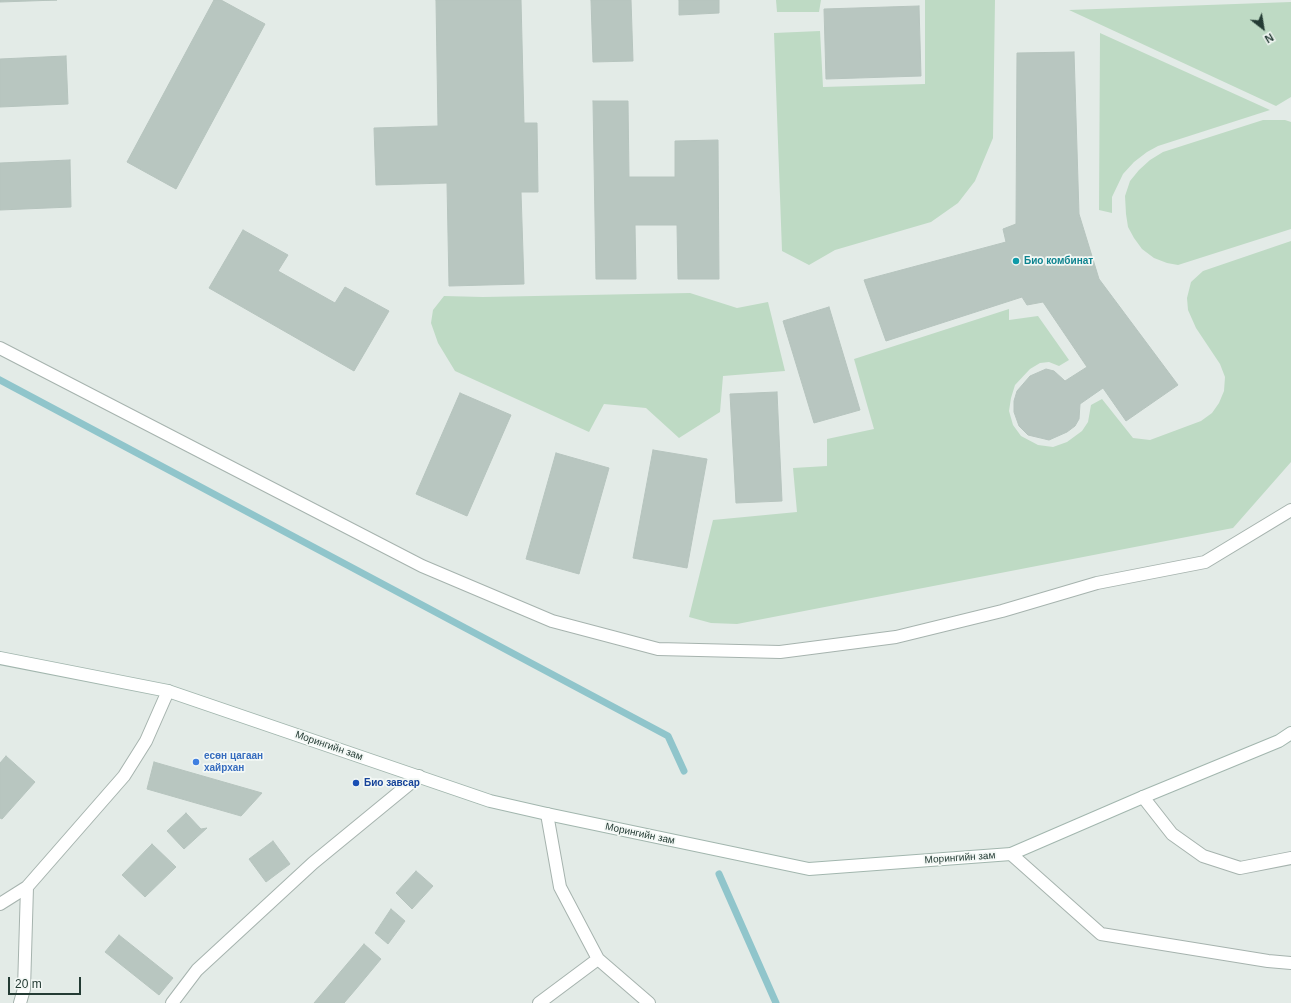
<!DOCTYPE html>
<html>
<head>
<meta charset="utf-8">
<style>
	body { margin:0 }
	#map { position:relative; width:1291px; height:1003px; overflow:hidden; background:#e3ebe7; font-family:Helvetica,sans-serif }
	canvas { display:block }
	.north { position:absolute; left:1243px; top:8px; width:40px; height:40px; -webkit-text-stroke:3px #f3f8f5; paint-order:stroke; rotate:149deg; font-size:11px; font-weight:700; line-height:16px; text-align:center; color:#243b34 }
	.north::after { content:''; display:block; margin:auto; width:14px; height:18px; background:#243b34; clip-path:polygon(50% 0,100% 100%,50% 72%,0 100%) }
	.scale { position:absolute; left:8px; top:977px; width:73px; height:18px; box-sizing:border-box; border:2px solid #243b34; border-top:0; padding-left:5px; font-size:12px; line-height:14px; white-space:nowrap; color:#243b34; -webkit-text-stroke:3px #f3f8f5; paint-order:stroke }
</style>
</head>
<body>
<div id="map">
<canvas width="1291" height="1003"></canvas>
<div class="north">N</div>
<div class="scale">20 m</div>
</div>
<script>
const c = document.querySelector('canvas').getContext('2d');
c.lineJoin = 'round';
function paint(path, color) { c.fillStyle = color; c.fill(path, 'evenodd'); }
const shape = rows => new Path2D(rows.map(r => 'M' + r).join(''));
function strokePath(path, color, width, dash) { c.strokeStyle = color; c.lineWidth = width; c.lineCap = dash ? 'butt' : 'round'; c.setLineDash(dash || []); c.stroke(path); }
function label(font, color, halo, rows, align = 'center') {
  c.font = font + ' Helvetica,sans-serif'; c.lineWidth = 3.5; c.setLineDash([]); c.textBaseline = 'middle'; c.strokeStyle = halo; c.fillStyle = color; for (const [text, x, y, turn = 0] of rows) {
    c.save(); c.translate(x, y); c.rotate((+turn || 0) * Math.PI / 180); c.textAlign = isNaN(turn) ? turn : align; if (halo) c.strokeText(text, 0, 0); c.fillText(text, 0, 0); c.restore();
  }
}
paint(shape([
	[776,0,821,0,819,12,777,12],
	[925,0,995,0,993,138,975,181,958,203,931,222,835,250,809,265,782,251,774,33,820,31,823,87,925,84],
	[1291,2,1291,97,1276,106,1069,10],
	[1100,33,1270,110,1158,146,1147,152,1134,162,1123,174,1112,197,1112,213,1099,210],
	[1263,120,1285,120,1291,122,1291,229,1178,265,1167,263,1154,258,1142,249,1134,238,1128,227,1126,214,1125,196,1130,181,1139,170,1150,160,1163,152],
	[1291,241,1291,462,1233,528,737,624,711,623,689,617,713,520,797,512,793,468,827,466,827,439,874,429,854,359,1009,309,1009,320,1038,316,1069,360,1059,366,1049,362,1040,363,1030,369,1015,385,1011,398,1009,411,1013,425,1021,436,1038,445,1053,447,1067,442,1082,431,1088,422,1091,405,1102,399,1133,438,1150,440,1201,421,1212,413,1219,403,1224,391,1225,377,1220,364,1196,328,1188,310,1187,298,1191,282,1203,271],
	[690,293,737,308,768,302,785,371,723,376,720,412,679,438,646,408,604,404,589,432,455,371,438,343,431,323,433,310,444,296,483,297]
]), '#bedac4');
strokePath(shape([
	[0,380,668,736,684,771],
	[719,874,776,1003]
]), '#90c5cb', 7);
const building = shape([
	[0,0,57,0,0,2,0,0],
	[214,0,221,0,265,24,176,189,127,162,214,0],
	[436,0,521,0,524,123,537,123,538,192,521,192,524,284,449,286,447,183,376,185,374,128,438,126,436,0],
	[591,0,631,0,633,61,593,62,591,0],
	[679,0,719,0,719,13,679,15,679,0],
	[919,6,921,76,826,79,824,9,919,6],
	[1074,52,1079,214,1099,279,1178,385,1126,421,1103,388,1080,404,1079,419,1075,426,1067,432,1049,440,1028,435,1019,426,1014,412,1014,401,1017,391,1030,376,1046,369,1054,371,1065,381,1087,367,1043,302,1027,305,1022,297,886,341,864,280,1006,242,1003,229,1016,224,1017,53,1074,52],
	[66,56,68,104,0,107,0,59,66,56],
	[593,101,628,101,629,177,675,177,675,141,718,140,719,279,678,279,677,225,635,225,636,279,596,279,593,101],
	[70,160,71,207,0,210,0,163,70,160],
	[243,230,288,255,278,271,335,303,345,287,389,311,354,371,209,288,243,230],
	[829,307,860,410,814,423,783,321,829,307],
	[777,392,782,501,736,503,730,394,777,392],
	[460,393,511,415,467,516,416,494,460,393],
	[653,450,707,459,687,568,633,558,653,450],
	[556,453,609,468,579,574,526,559,556,453],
	[6,756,35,782,2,819,0,818,0,763,6,756],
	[154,762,262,793,241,816,147,789,154,762],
	[186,813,201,829,207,828,184,849,167,831,186,813],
	[273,841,290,864,266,882,249,859,273,841],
	[152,844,176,867,145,897,122,875,152,844],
	[416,871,433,886,412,909,396,893,416,871],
	[391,909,405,921,388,944,375,933,391,909],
	[119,935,173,978,159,995,105,952,119,935],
	[364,944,381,959,356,989,344,1003,314,1003,364,944]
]);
paint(building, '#b8c6c0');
strokePath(building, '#b6c4be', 1);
const lane = shape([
	[1143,797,1172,834,1203,856,1240,868,1291,858],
	[1011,854,1101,934,1268,961,1291,963]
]);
const street = shape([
	[0,348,422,566,552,621,658,649,780,652,896,637,1002,611,1097,583,1205,562,1291,510],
	[547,814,560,887,598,959,649,1003],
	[0,904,27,887],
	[20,1003,24,989,27,887,124,776,146,741,168,691],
	[172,1003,197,970,313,863,419,776],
	[539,1003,598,959]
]);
const secondary = shape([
	[0,658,168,691,490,801,547,814,809,869,1011,854,1143,797,1279,741,1291,733]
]);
strokePath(lane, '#a6b3ae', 14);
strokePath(street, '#a6b3ae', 14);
strokePath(secondary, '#a2b6ae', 14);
strokePath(lane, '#fff', 12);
strokePath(street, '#fff', 12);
strokePath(secondary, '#fff', 12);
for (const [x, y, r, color] of [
	[1016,261,4,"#0f9aa8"],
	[196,762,4,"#3f7fe0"],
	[356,783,4,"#1a4fb4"]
]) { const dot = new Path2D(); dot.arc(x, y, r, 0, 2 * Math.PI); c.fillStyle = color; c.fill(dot); strokePath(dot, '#f3f8f5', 1.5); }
label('bold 10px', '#0d838f', '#f3f8f5', [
	["Био комбинат",1024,261]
], 'left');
label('10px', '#243b34', '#f3f8f5', [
	["Морингийн зам",329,746,19],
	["Морингийн зам",640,834,12],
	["Морингийн зам",960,858,-4]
]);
label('bold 10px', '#366cbe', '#f3f8f5', [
	["есөн цагаан",204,756],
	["хайрхан",204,768]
], 'left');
label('bold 10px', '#164399', '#f3f8f5', [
	["Био завсар",364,783]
], 'left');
</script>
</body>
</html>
